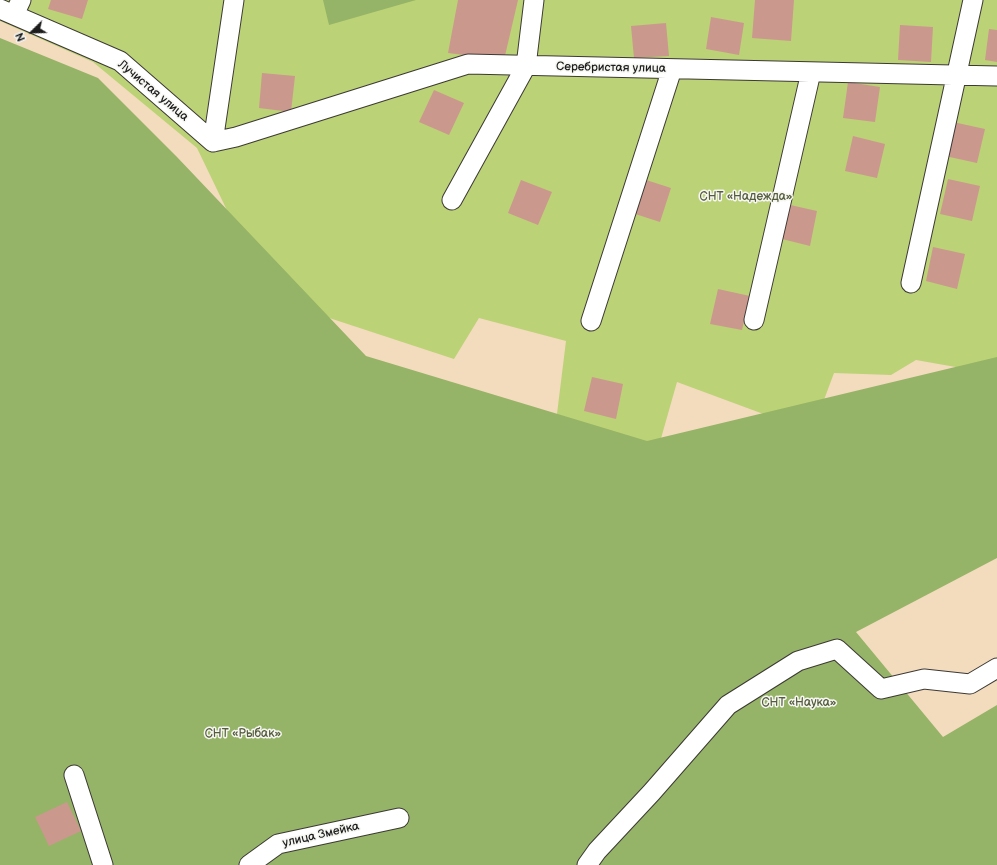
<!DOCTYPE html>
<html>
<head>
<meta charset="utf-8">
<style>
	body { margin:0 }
	#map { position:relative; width:997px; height:865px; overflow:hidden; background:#f3dbbe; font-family:"Balsamiq Sans",sans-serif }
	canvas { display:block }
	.north { position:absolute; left:12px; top:12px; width:40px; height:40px; -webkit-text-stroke:3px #f6f6f2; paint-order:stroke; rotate:247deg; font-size:11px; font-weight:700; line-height:16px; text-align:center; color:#1c1c1c }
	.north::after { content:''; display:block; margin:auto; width:14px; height:18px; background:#1c1c1c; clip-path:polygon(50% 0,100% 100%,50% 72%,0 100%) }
</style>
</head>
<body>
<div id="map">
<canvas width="997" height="865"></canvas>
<div class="north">N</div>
</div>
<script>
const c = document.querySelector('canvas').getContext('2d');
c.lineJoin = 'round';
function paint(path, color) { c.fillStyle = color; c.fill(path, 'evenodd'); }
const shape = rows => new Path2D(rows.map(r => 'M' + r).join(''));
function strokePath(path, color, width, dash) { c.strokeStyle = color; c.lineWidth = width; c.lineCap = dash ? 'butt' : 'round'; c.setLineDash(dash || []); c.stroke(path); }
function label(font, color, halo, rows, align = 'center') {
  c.font = font + ' "Balsamiq Sans",sans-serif'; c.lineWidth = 3; c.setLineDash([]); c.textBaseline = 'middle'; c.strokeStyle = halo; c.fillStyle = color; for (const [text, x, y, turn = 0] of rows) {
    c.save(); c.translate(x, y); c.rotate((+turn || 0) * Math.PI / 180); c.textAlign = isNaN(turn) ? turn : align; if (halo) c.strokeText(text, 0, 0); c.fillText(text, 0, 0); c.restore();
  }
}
paint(shape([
	[0,0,997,0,997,361,984,372,916,360,891,375,834,373,812,432,677,382,658,449,555,430,566,341,479,318,454,359,308,311,236,229,197,148,93,62,0,21]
]), '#bcd276');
paint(shape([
	[323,0,416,0,329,25],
	[0,38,98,78,177,157,366,356,647,441,997,357,997,558,856,632,943,737,997,705,997,865,0,865]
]), '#95b467');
paint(shape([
	[51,0,88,0,82,19,48,9],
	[458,0,518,0,504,60,448,53],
	[755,0,794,0,791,41,752,38],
	[711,17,744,23,739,55,706,49],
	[666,23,669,56,634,58,631,26],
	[900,25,933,27,931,62,898,60],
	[989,29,997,30,997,62,985,60],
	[262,73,295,76,291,112,259,108],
	[848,82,880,87,875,122,843,118],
	[434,90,464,103,449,135,419,122],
	[953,122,985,129,977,163,945,156],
	[853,136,885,144,877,178,845,171],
	[640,178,671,188,660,222,629,212],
	[948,179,980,186,972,221,940,214],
	[521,180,552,192,538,225,508,213],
	[786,204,817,211,810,246,778,238],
	[933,247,965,254,957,289,926,281],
	[718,289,750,296,742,330,710,324],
	[592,377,623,384,616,419,584,411],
	[67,802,81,831,49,846,35,817]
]), '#cb988e');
const minor = shape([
	[0,9,120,61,213,142,236,137,468,64,997,76],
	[14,15,21,0],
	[213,142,234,0],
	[452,200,526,66,534,0],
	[911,283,973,0],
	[754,320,811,72],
	[591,321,672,69],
	[74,775,103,865],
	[249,865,278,844,399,818],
	[587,865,597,851,652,792,728,705,798,661,837,649,881,689,924,679,970,684,997,668]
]);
strokePath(minor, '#3c3934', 21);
strokePath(minor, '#fff', 19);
label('12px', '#1c1c1c', '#f6f6f2', [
	["Серебристая улица",611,68,1],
	["Лучистая улица",153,91,40],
	["улица Змейка",321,835,-13]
]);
label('12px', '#545c3c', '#f6f6f2', [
	["СНТ «Надежда»",746,197],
	["СНТ «Наука»",799,703],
	["СНТ «Рыбак»",243,734]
]);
</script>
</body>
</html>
